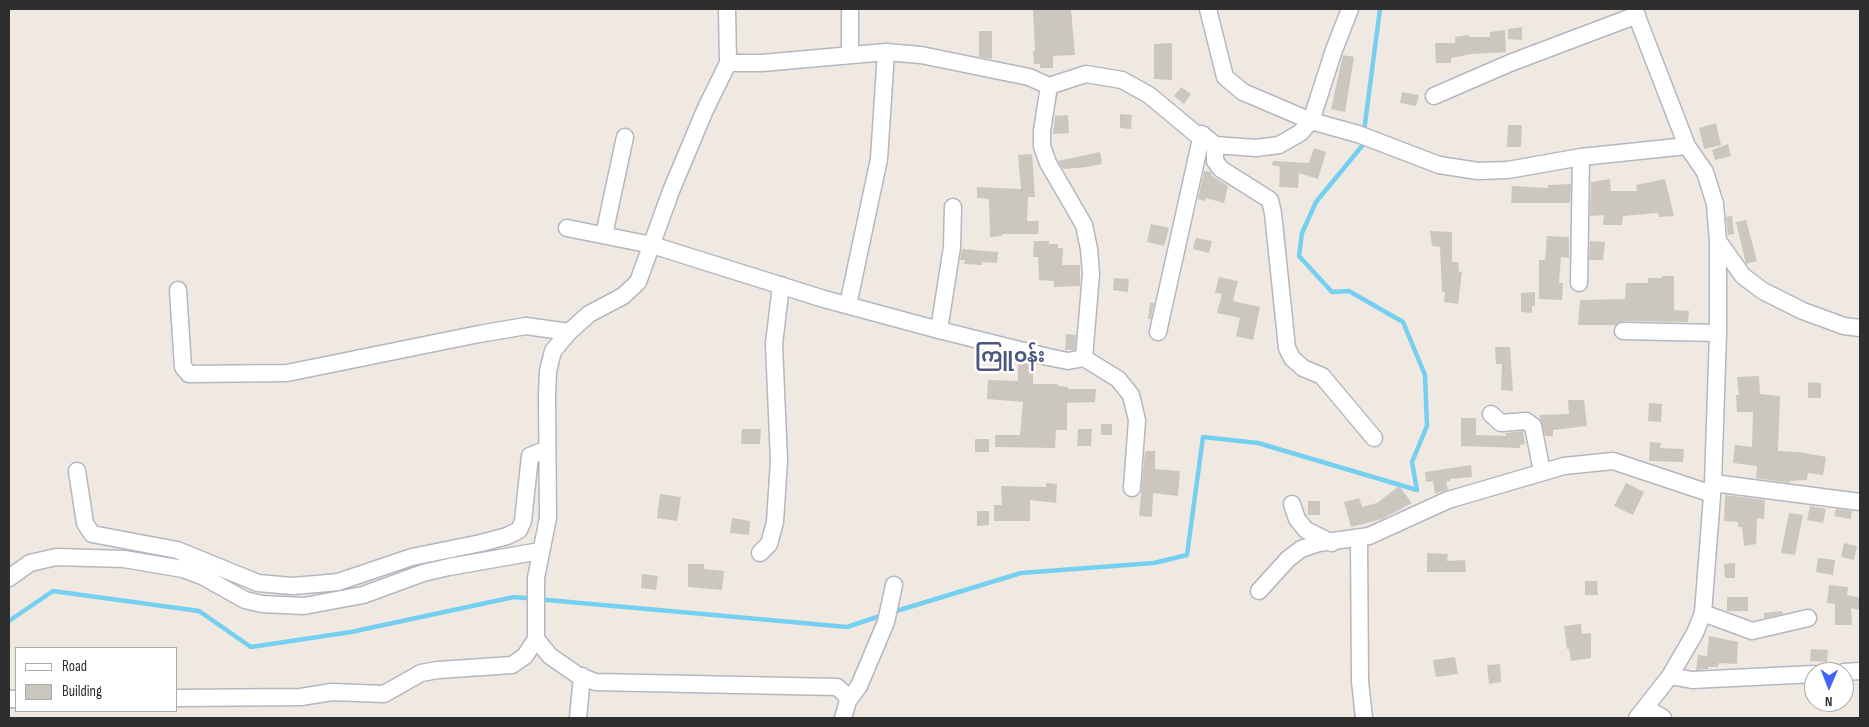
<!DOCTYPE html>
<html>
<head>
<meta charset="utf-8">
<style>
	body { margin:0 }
	#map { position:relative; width:1869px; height:727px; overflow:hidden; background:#efe9e1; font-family:"Sofia Sans Condensed",sans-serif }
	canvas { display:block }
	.frame { position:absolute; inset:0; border:10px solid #2e2e2e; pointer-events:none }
	.legend { position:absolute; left:15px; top:647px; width:162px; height:65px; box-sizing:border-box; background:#fff; border:1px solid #ababab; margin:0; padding:6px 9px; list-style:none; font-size:15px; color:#2e2e2e }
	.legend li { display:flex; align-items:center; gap:10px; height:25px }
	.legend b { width:25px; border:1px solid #ababab }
	.north { position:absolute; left:1804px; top:662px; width:50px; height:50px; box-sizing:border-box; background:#fff; border:1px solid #ababab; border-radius:50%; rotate:181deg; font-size:14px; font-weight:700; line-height:20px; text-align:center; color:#2e2e2e }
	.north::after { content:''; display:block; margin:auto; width:18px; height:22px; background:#4264fb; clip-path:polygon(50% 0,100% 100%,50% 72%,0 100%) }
</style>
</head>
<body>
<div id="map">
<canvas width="1869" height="727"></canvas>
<div class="frame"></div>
<ul class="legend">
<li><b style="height:6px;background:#fff"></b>Road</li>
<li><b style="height:14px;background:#cbc7bf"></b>Building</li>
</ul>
<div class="north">N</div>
</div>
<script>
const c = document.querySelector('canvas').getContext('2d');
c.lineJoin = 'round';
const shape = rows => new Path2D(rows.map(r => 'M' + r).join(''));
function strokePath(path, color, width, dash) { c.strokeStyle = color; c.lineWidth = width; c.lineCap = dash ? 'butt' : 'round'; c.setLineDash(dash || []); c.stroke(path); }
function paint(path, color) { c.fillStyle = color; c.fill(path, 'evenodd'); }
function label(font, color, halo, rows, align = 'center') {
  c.font = font + ' "Sofia Sans Condensed","Noto Sans Myanmar",sans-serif'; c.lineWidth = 5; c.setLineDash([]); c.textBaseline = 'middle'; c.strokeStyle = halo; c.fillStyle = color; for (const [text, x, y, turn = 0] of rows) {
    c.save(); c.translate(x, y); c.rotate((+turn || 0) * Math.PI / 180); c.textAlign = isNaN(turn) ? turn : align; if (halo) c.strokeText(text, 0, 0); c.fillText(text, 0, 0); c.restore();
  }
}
strokePath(shape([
	[1364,131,1380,9],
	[893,612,1021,573,1154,563,1187,555,1203,437,1258,443,1417,490,1412,462,1427,426,1425,375,1403,322,1349,291,1332,292,1299,256,1302,233,1316,202,1362,146,1363,139],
	[9,621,53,591,199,611,251,647,351,632,514,597,847,627,883,615]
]), '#75cff0', 4.5);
paint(shape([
	[1033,9,1071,9,1075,55,1053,56,1053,68,1040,68,1040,64,1034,64,1033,51,1035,51],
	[1522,27,1522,40,1508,39,1508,29],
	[1505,30,1506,52,1471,54,1451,58,1451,63,1436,63,1435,43,1455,43,1455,37,1468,35,1469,37,1490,37,1490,32],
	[979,31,992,31,992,59,979,57],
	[1172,43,1172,80,1154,79,1154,44],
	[1343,55,1354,57,1345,112,1331,109],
	[1181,87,1191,94,1184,104,1174,96],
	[1402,92,1419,95,1416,106,1400,103],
	[1120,114,1132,115,1131,129,1120,128],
	[1068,115,1069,133,1053,134,1055,116],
	[1716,123,1721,145,1704,149,1699,128],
	[1508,125,1522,125,1521,147,1507,147],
	[1728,144,1731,156,1715,160,1712,150],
	[1314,148,1326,152,1318,179,1299,173,1298,188,1279,187,1280,167,1272,165,1273,161,1309,163],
	[1100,152,1102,164,1087,167,1063,169,1058,161],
	[1032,154,1035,197,1028,197,1027,221,1039,221,1038,234,1002,234,1002,236,990,237,989,199,977,198,977,187,1021,189,1018,155],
	[1204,171,1211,172,1212,176,1228,186,1224,203,1206,198,1205,201,1198,199],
	[1610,179,1611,191,1637,191,1636,185,1665,179,1674,216,1659,217,1658,213,1623,216,1622,225,1603,225,1604,215,1590,216,1591,182],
	[1571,184,1570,203,1511,203,1512,186,1548,188,1548,185],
	[1732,216,1734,234,1728,235,1726,217],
	[1746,220,1757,261,1746,264,1736,222],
	[1151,224,1169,228,1164,246,1147,242],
	[1430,231,1452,232,1452,262,1458,262,1459,272,1462,272,1458,304,1444,302,1445,292,1442,292,1440,247,1432,246],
	[1547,236,1569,237,1569,258,1561,257,1559,283,1563,283,1562,300,1539,299,1539,260,1545,260],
	[1196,238,1212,241,1209,253,1193,249],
	[1034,241,1049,241,1049,244,1058,244,1058,248,1063,248,1062,265,1080,265,1080,286,1054,287,1054,281,1039,280,1038,257,1033,257],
	[1590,241,1605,242,1603,260,1589,260],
	[962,249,998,252,997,263,982,262,982,265,964,264,965,260,960,260],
	[1662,276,1674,276,1674,310,1689,311,1688,322,1623,321,1615,325,1578,325,1580,300,1625,299,1626,283,1648,283,1648,278,1662,278],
	[1219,277,1238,281,1233,301,1260,307,1253,340,1236,336,1240,318,1217,313,1222,294,1215,293],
	[1114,278,1129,279,1128,292,1113,290],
	[1535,292,1535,306,1532,306,1532,313,1521,312,1521,293],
	[1150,303,1154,303,1151,319,1148,319],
	[1066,334,1076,335,1075,350,1065,350],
	[1495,347,1510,347,1513,391,1501,390,1502,364,1496,364],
	[1018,362,1033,364,1033,384,1058,384,1058,386,1068,387,1068,389,1096,389,1095,402,1067,403,1067,430,1056,430,1055,448,995,447,995,435,1020,435,1023,402,987,399,988,380,1018,381],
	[1759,376,1760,394,1780,396,1778,451,1799,452,1826,457,1823,475,1808,473,1807,480,1790,481,1790,483,1756,478,1757,466,1733,463,1735,445,1752,447,1753,412,1737,412,1736,395,1739,395,1737,377],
	[1808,382,1821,383,1821,398,1808,398],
	[1568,400,1584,400,1587,426,1553,430,1553,436,1545,436,1539,415,1569,414],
	[1649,403,1662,404,1661,422,1648,421],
	[1461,418,1476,418,1476,435,1506,436,1505,433,1523,431,1525,444,1520,445,1520,448,1461,446],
	[1101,424,1112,424,1112,435,1101,435],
	[742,429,761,429,760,444,741,444],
	[1078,429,1092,429,1091,446,1077,446],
	[975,439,989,439,989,452,975,452],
	[1650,442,1661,443,1660,448,1684,449,1683,462,1649,461],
	[1145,451,1155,451,1155,469,1180,471,1178,496,1153,493,1152,517,1139,516],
	[1471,465,1472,477,1450,479,1450,481,1446,482,1448,490,1440,492,1435,494,1433,481,1426,482,1425,472],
	[1046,483,1057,484,1056,503,1030,500,1030,521,994,521,994,505,1002,505,1001,486,1046,487],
	[1626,483,1644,492,1633,515,1614,506],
	[1399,486,1412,503,1382,519,1351,527,1344,502,1359,498,1362,507,1377,503],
	[660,494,681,497,677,521,657,518],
	[1725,495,1765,500,1764,519,1757,518,1756,544,1744,546,1742,527,1738,527,1738,522,1724,521],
	[1308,501,1320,501,1320,515,1308,515],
	[1810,506,1826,509,1823,523,1807,520],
	[1836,509,1852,511,1851,519,1834,516],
	[977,511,989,511,989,525,977,526],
	[1789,513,1803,515,1795,555,1781,553],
	[732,518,750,521,749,535,730,533],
	[1844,543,1857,546,1854,560,1841,557],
	[1427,553,1448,554,1447,561,1465,560,1466,572,1427,572],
	[1818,558,1835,560,1833,575,1816,572],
	[1735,563,1735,578,1725,578,1724,564],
	[688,564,704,564,704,569,724,571,722,590,688,587],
	[642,574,658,576,656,590,641,588],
	[1585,581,1597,581,1598,595,1585,595],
	[1829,585,1848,587,1847,595,1860,598,1860,610,1851,608,1852,625,1835,625,1835,604,1827,603],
	[1727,597,1748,597,1748,611,1727,611],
	[1782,611,1783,614,1764,618,1764,613],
	[1581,624,1582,634,1591,633,1591,658,1571,661,1569,649,1567,649,1564,626],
	[1709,636,1738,642,1737,664,1719,663,1718,667,1708,667,1708,669,1696,670,1698,655,1707,656],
	[1811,649,1828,650,1827,662,1810,661],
	[1455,657,1458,674,1436,677,1433,660],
	[1500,664,1501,682,1489,684,1487,665]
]), '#cbc7bf');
const minor = shape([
	[727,9,728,63],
	[1208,9,1225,77,1243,92,1311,121,1358,134,1439,165,1478,171,1508,170,1581,157,1687,146],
	[1634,9,1687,146,1705,172,1715,204,1718,241,1718,333,1713,483,1703,613,1695,633,1670,676,1637,718],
	[850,55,850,9],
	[1434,96,1510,63,1637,15],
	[1215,145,1215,161,1221,169,1270,200,1273,213,1287,348,1292,358,1303,368,1322,376,1374,438],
	[567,228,652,245,824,299,939,330,1048,357,1068,361,1084,358,1091,274,1089,249,1084,225,1048,163,1042,146,1042,131,1049,86],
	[604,235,625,137],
	[1718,241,1743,276,1763,291,1803,311,1844,326,1860,328],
	[1579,283,1581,157],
	[178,290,183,367,189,374,287,373,479,334,526,326,569,332],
	[848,305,879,159,886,52],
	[939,330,952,247,953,207],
	[1623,331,1718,333],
	[1158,332,1202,134],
	[1084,358,1118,379,1131,395,1137,420,1132,488],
	[1491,414,1501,423,1526,421,1533,426,1542,472],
	[77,471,85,523,92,534,177,550,258,583,292,586,317,584,338,582,412,557,481,543,507,536,519,530,523,521,530,456,547,449],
	[1713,483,1860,502],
	[1292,504,1297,519,1306,530,1332,543],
	[1359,538,1360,681,1364,718],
	[760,553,769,544,775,522,779,461,774,344,781,285],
	[9,578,30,563,56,557,124,559,183,569,202,576,245,600,262,604,304,606,363,595,423,573,449,567,540,551],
	[1259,591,1288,559,1301,549,1319,543,1369,536,1448,500,1564,466,1613,461,1712,494],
	[1703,613,1752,631,1808,618],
	[1844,672,1860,671],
	[1670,676,1692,680,1814,674],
	[176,698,301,697,332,692,384,694,421,673,438,670,512,665,525,656,536,639],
	[9,699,16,699],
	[848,701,859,686,886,622,894,585],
	[1646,708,1663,718],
	[578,718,582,676],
	[843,718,848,701,845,694,837,687,595,682,576,674,550,656,536,639,536,578,548,518,547,395,548,371,553,351,569,332,589,314,623,296,638,282,671,191,705,110,728,63,762,63,886,52,921,55,1029,77,1049,86,1086,74,1122,80,1149,95,1196,134,1202,134,1215,145,1256,148,1279,145,1300,133,1311,121,1334,50,1350,9]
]);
strokePath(minor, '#b4b7c1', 19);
strokePath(minor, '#fff', 16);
label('bold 19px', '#4d5680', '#fff', [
	["ကြူဝန်း",1010,357]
]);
</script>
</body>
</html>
